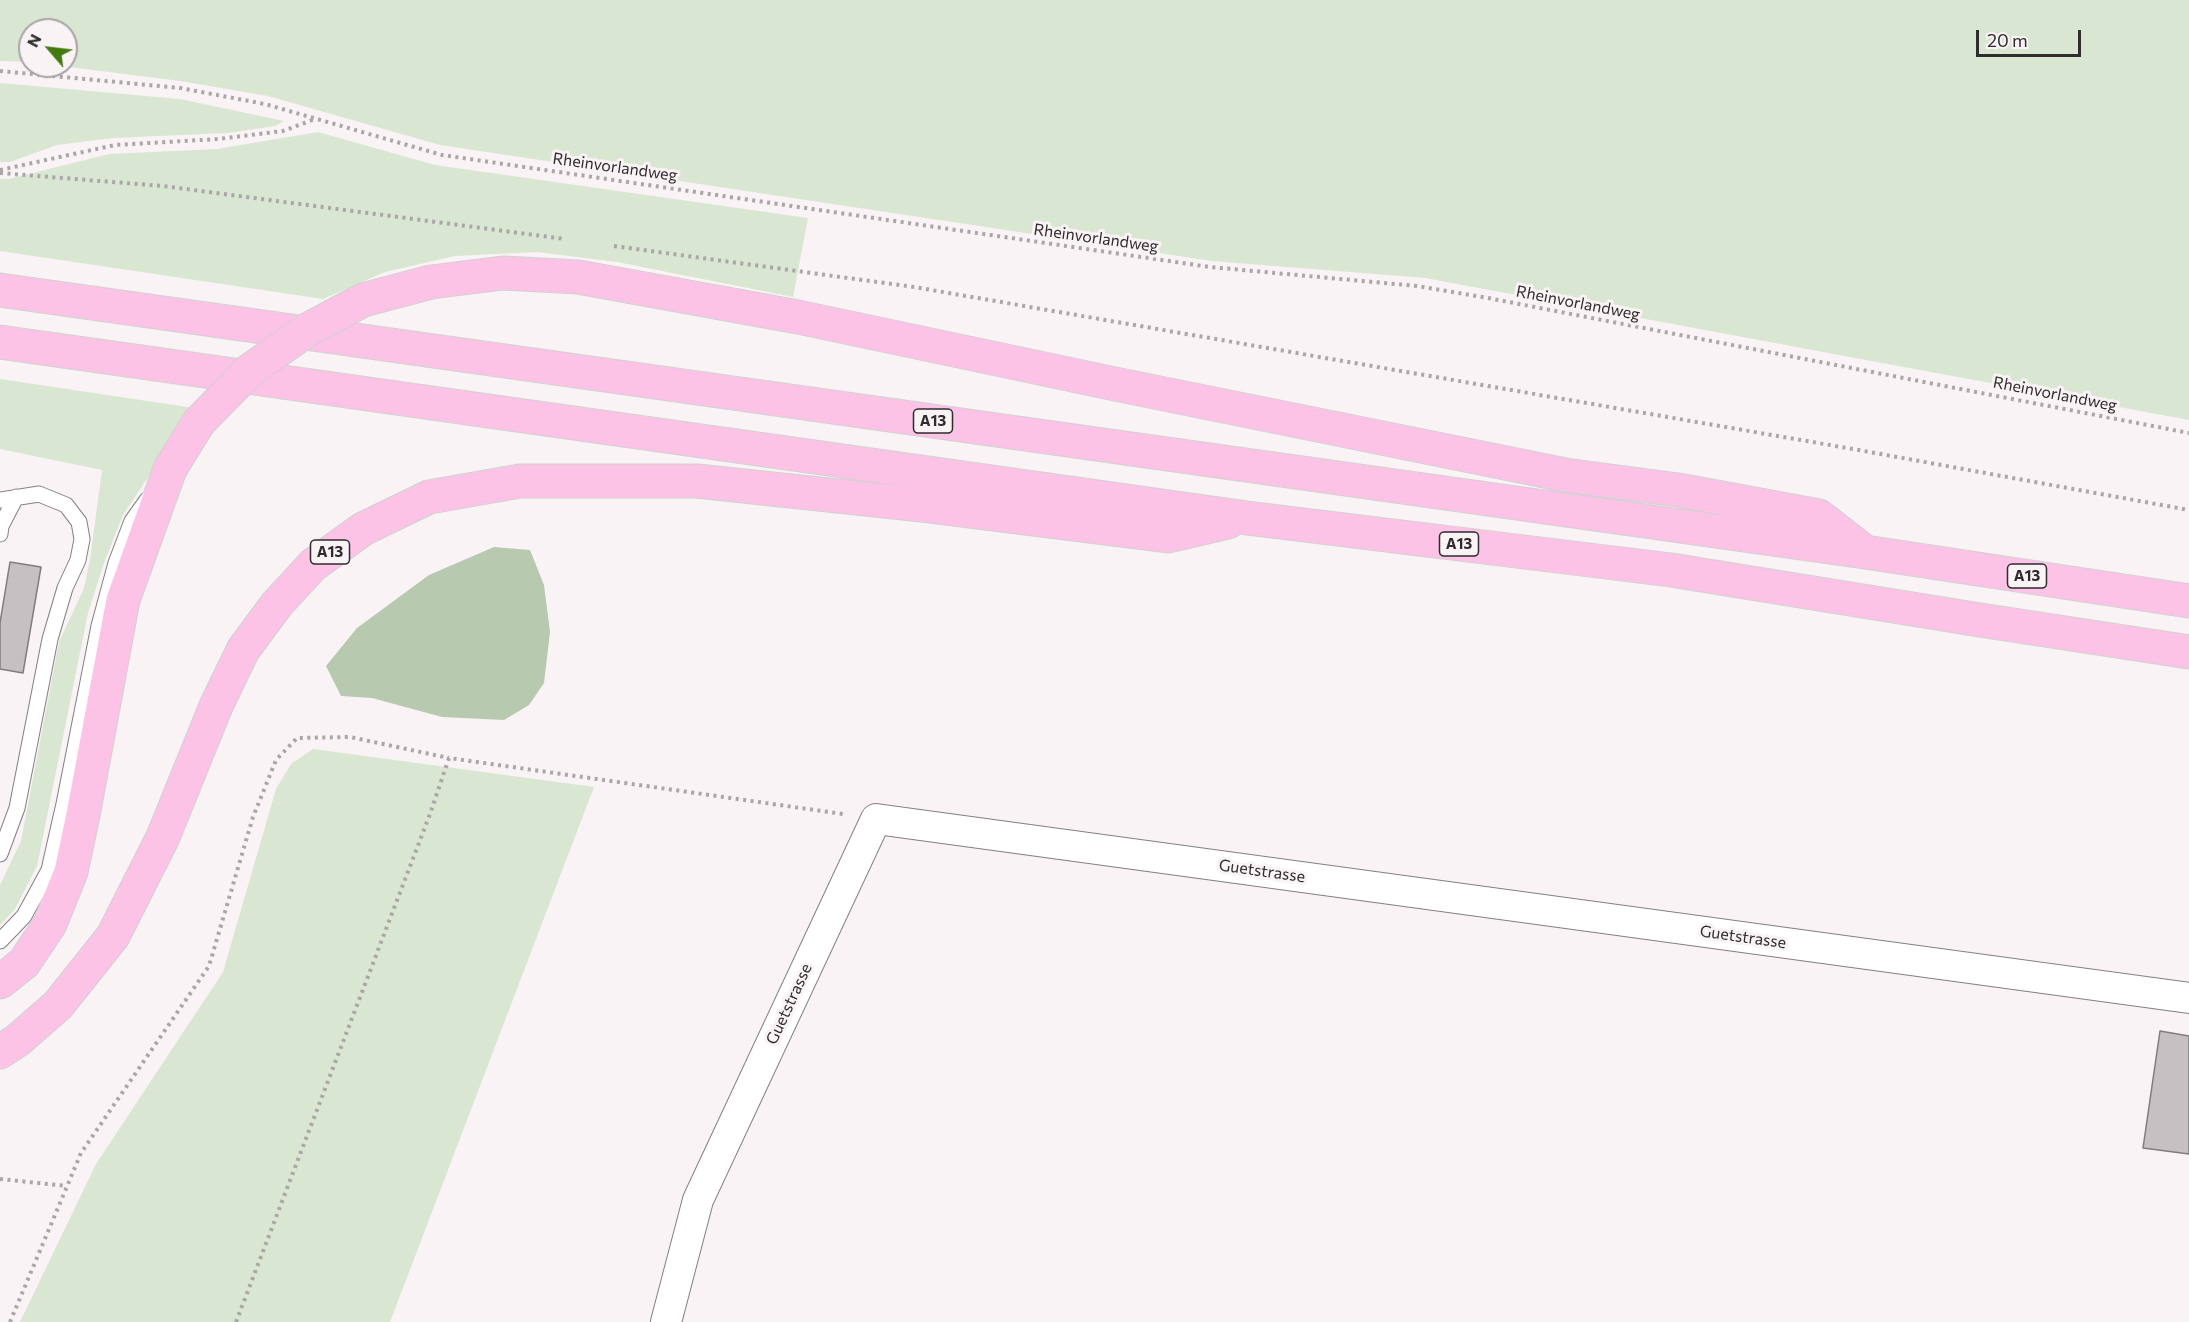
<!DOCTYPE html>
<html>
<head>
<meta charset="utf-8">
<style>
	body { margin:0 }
	#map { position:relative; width:2189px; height:1322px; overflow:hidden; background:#f9f3f6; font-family:Commissioner,sans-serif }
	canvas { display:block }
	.north { position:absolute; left:18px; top:18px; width:60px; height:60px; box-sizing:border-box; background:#f9f3f6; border:2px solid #a8a3a6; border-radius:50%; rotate:298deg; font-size:16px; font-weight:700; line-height:24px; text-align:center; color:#2e2c2d }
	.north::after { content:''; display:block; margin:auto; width:21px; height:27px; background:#437a0f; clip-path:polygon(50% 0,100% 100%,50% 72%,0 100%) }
	.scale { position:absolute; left:1976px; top:30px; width:105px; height:27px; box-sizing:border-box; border:3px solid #2e2c2d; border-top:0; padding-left:8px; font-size:18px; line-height:21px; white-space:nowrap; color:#2e2c2d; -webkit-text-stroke:4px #f9f3f6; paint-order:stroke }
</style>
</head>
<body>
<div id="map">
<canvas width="2189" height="1322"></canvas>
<div class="north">N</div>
<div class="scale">20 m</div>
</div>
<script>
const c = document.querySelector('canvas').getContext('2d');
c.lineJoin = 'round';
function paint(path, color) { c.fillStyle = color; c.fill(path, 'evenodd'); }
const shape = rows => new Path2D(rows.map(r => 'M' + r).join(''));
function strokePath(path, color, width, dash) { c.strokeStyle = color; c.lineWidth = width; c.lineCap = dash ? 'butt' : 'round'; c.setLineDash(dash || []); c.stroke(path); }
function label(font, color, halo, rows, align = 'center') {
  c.font = font + ' Commissioner,sans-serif'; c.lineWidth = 6; c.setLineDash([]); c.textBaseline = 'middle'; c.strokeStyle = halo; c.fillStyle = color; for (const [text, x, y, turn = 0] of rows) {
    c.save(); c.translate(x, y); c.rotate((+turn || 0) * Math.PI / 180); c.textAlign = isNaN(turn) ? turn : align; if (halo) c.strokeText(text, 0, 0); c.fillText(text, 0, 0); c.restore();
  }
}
paint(shape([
	[0,0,2189,0,2189,420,1425,278,1212,261,440,145,268,96,180,81,61,66,66,66,66,30,30,30,30,62,0,61],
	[0,83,180,99,284,121,275,126,228,133,113,138,57,145,10,162,0,162],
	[318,132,435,165,808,218,793,297,617,262,537,252,455,256,385,272,323,299,0,251,0,179,9,179,109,154,217,149],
	[0,379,194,408,123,515,104,563,88,613,37,866,15,909,0,925,0,885,21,841,59,642,84,588,90,560,102,470,0,449],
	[313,749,594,787,390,1322,20,1322,96,1164,223,972,276,789,291,764]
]), '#d9e6d1');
paint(shape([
	[494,547,530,550,544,585,550,632,544,683,529,705,504,720,442,717,372,698,341,696,326,666,357,628,429,575]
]), '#b7c9ae');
const building = shape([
	[10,562,41,567,23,673,0,669,0,623,10,562],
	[2160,1031,2189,1036,2189,1154,2143,1148,2160,1031]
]);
paint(building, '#c6c0c3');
strokePath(building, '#817c7f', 1.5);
const lane = shape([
	[0,500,39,494,66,505,79,522,82,539,78,560,65,588,50,639,17,808,0,854],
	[0,534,1,526,16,497],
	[0,941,24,916,49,870,64,804,99,626,116,563,132,521,147,500]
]);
const street = shape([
	[666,1322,698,1200,876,819,2189,998]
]);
const highway = shape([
	[431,282,503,273,578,277,798,317,1115,384,1565,475,1678,490,1819,516,1864,551],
	[0,290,1865,552,2189,601],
	[0,342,1247,518,1671,570,1980,620,2189,652],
	[0,982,24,963,50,924,71,872,83,815,123,600,170,469,199,422],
	[0,1052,18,1040,58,1005,113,936,163,837,216,706,243,650,277,604,313,565,363,529,429,497,520,481,697,481,922,505,1168,536,1228,522]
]);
strokePath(lane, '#847f82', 17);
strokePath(street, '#847f82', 32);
strokePath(highway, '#d1d1d1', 35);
strokePath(shape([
	[0,71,180,88,265,104,442,155,1210,267,1417,286,1488,298,2189,433],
	[0,170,115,145,218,139,283,131,315,119],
	[0,173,163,186,565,239],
	[614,246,914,287,1853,449,2189,510],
	[0,1179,67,1186],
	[10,1322,81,1153,209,966,253,817,276,760,297,738,350,737,449,758],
	[236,1322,430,814,449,758,843,814]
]), '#aaa6a8', 4, [3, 4.5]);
strokePath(lane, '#fff', 15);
strokePath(street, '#fff', 30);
strokePath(highway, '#fcc3e6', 33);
const highwayBridge = shape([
	[199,422,250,370,309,329,363,300,431,282]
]);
strokePath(highwayBridge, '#d1d1d1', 35, []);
strokePath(highwayBridge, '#fcc3e6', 33);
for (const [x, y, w] of [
	[933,421,39],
	[1459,544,39],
	[330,552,39],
	[2027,576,39]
]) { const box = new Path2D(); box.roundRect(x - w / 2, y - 12, w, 24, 4.5); c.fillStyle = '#f9f3f6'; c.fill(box); strokePath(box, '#2e2c2d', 1.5); }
label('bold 15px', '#2e2c2d', null, [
	["A13",933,421],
	["A13",1459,544],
	["A13",330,552],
	["A13",2027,576]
]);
label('16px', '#2e2c2d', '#f9f3f6', [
	["Rheinvorlandweg",615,167,8],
	["Rheinvorlandweg",1096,238,8],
	["Rheinvorlandweg",1578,303,11],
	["Rheinvorlandweg",2055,394,11],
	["Guetstrasse",1262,871,8],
	["Guetstrasse",1743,937,8],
	["Guetstrasse",789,1004,-65]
]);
</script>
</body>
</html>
